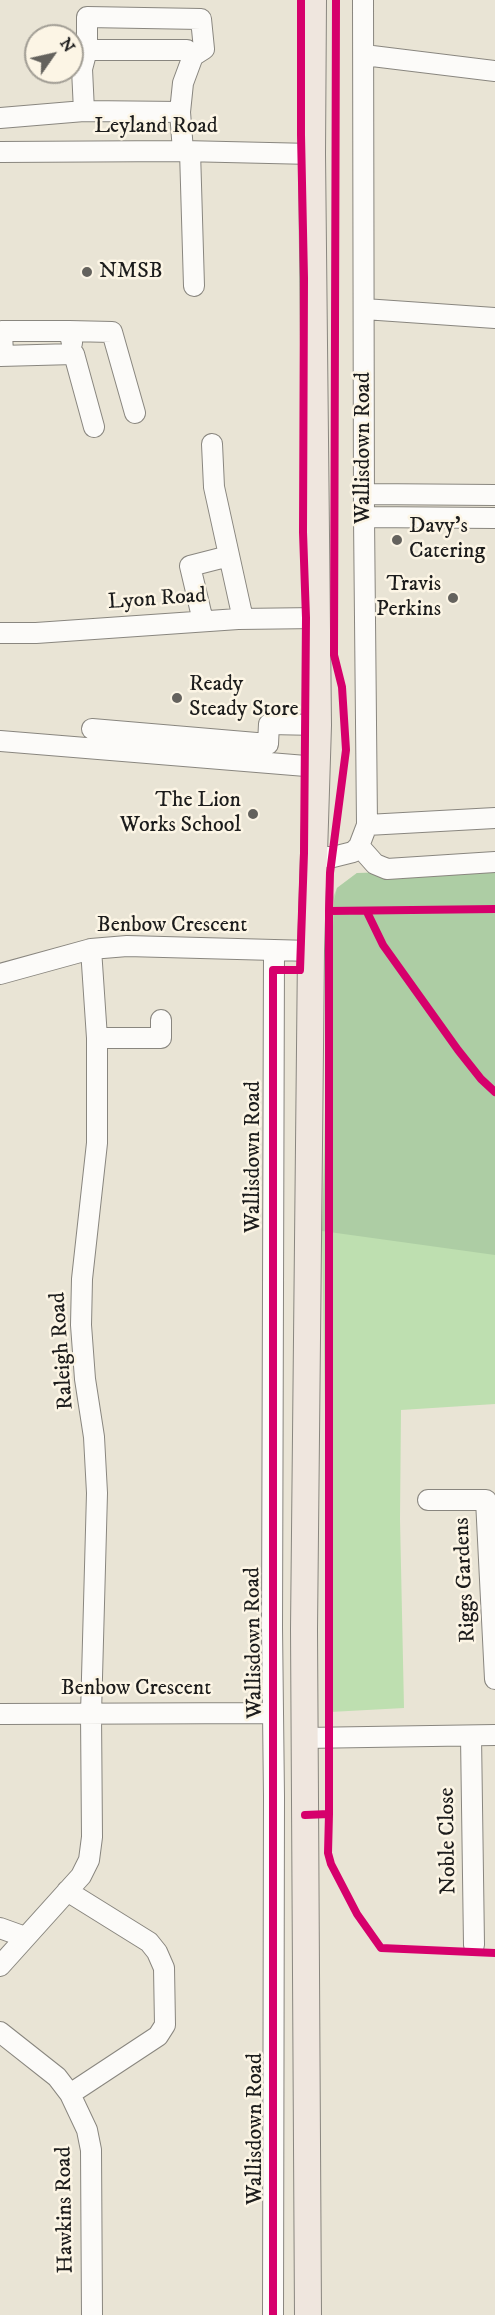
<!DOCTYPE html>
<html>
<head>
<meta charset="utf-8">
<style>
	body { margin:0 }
	#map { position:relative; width:495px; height:2315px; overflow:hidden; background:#e9e4d5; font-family:"IM FELL DW Pica",serif }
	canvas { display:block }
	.north { position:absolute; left:24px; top:24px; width:60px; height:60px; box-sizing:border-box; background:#fcf5e5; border:2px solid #a29e95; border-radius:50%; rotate:56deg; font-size:16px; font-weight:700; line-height:24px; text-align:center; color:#1c1c1c }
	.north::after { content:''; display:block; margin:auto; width:21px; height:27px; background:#64625d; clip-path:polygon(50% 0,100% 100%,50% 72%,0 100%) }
</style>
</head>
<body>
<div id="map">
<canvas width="495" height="2315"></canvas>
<div class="north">N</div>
</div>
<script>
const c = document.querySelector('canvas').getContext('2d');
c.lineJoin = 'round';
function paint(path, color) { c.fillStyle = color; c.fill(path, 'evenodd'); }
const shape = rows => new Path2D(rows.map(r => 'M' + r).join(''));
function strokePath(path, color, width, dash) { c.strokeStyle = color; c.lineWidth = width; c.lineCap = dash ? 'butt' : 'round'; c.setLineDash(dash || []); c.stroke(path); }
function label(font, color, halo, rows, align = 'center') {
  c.font = font + ' "IM FELL DW Pica",serif'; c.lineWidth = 5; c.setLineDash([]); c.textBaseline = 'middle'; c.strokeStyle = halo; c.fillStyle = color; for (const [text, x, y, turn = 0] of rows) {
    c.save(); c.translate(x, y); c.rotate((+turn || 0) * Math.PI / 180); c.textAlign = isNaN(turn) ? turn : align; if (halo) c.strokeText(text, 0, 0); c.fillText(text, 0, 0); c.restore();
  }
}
paint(shape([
	[495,870,495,1404,401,1410,400,1519,404,1708,330,1712,322,1231,330,904,337,888,357,873]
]), '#bedfb0');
paint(shape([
	[495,870,495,1255,322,1231,334,901,337,888,357,873]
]), '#adcda4');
const minor = shape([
	[87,50,87,17,201,19,204,49,193,56],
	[364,55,495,71],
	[84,111,82,69,87,50,187,50,193,56,183,83,180,112],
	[0,118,84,111,180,112,183,151],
	[190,151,194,286],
	[0,152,183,151,312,154],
	[364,309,495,318],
	[69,331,112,332,135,413],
	[0,356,74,354,94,427],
	[3,356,2,331,69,331,72,343],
	[212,444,214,487,243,619],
	[364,494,495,495],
	[364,517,495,518],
	[203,621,190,566,229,556],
	[0,633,36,633,238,619,317,618],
	[92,729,268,744,269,724,318,725],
	[0,741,318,767],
	[367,825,495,818],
	[359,846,375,864,387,869,495,862],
	[313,857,333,857,353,852,359,846,367,825,364,517,363,0],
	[0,974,91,949,127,946,311,951],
	[97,1038,161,1038,161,1020],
	[428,1500,486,1500,495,1679],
	[0,1714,273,1713],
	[471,1736,474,1945],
	[304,1738,495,1735],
	[67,1891,149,1942,157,1952,164,1968,165,2025,158,2036,70,2094],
	[0,1928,25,1937],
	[0,1966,81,1876,89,1860,92,1837,91,1714,97,1493,94,1437,85,1379,81,1325,82,1279,97,1143,97,1038,91,949],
	[0,2032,57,2077,70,2094,87,2130,91,2150,92,2315],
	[273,2315,274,1797,272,1627,274,951]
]);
const major = shape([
	[308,2315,304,1629,311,951,318,725,312,154,313,0]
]);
strokePath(minor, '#89867f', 22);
strokePath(major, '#89867f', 28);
strokePath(minor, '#fcfbf9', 20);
strokePath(major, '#efe6de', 26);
strokePath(shape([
	[329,911,495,909],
	[367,912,383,945,458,1050,481,1079,495,1092],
	[329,1814,329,911,330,873,346,750,342,687,334,655,336,0],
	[305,1815,329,1814,328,1853,331,1864,357,1914,381,1948,495,1953],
	[273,2315,273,970,300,970,304,853,306,618,303,532,304,278,301,135,301,0]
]), '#d6006c', 8);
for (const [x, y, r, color] of [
	[87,272,6,"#64625d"],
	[397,540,6,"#64625d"],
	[453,598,6,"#64625d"],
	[177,698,6,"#64625d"],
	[253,814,6,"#64625d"]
]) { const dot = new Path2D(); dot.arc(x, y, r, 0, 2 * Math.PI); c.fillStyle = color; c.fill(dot); strokePath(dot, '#fcf5e5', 2); }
label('22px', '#1c1c1c', '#fcf5e5', [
	["Leyland Road",156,127],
	["Wallisdown Road",364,448,-90],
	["Lyon Road",157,600,-4],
	["Benbow Crescent",172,926],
	["Wallisdown Road",254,1157,-90],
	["Raleigh Road",63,1351,-94],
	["Riggs Gardens",466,1580,-93],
	["Wallisdown Road",255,1643,-91],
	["Benbow Crescent",136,1689],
	["Noble Close",449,1841,-91],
	["Wallisdown Road",256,2129,-90],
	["Hawkins Road",66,2210,-91]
]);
label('22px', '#1c1c1c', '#fcf5e5', [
	["NMSB",99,272],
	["Davy's",409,527],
	["Catering",409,552],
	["Travis",441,585,"right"],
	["Perkins",441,610,"right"],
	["Ready",189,685],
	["Steady Store",189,710],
	["The Lion",241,801,"right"],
	["Works School",241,826,"right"]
], 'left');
</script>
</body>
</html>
